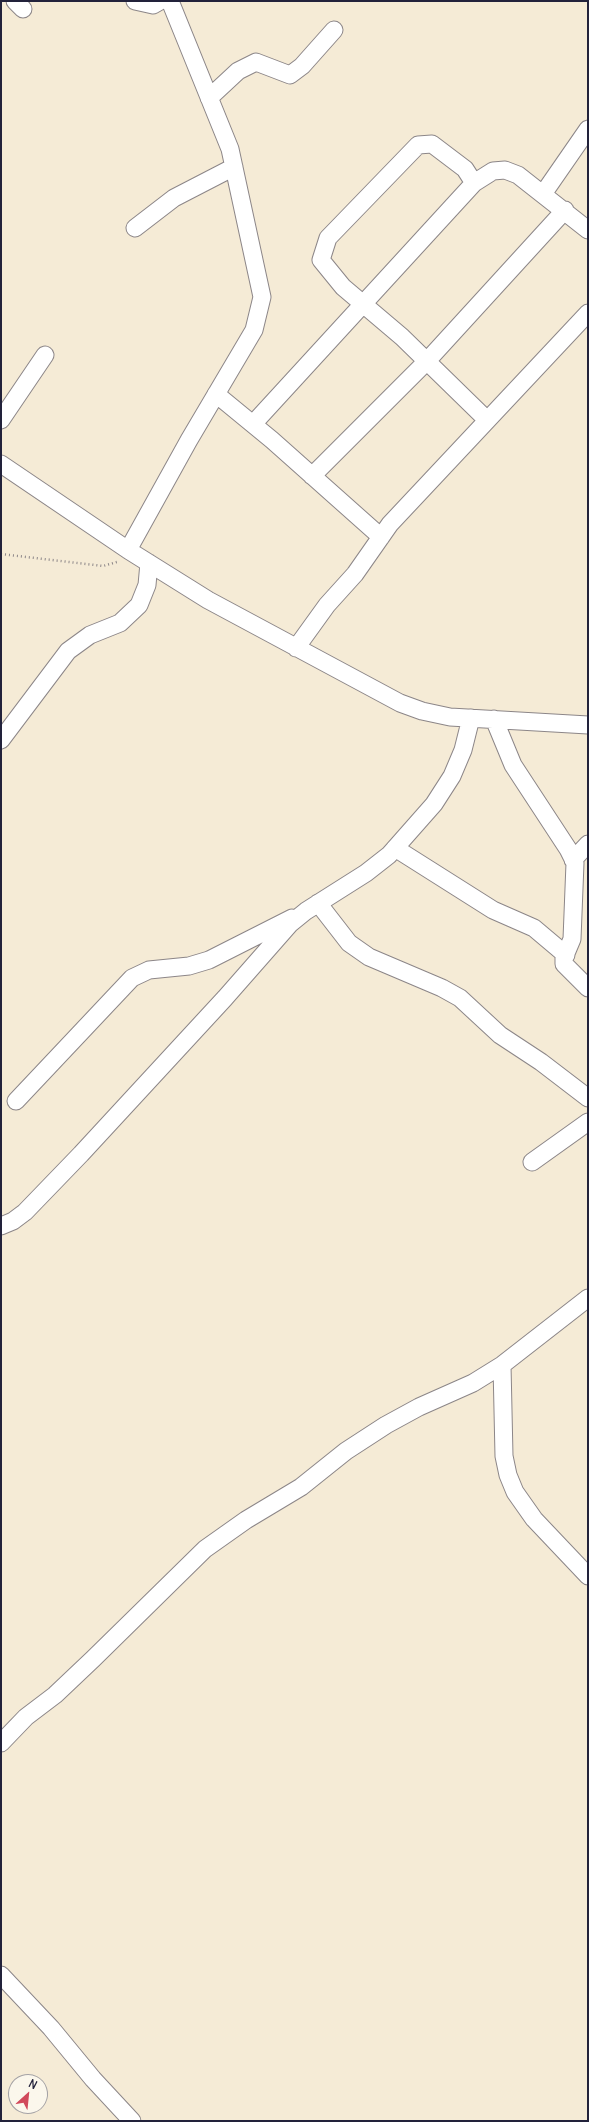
<!DOCTYPE html>
<html>
<head>
<meta charset="utf-8">
<style>
	body { margin:0 }
	#map { position:relative; width:589px; height:2122px; overflow:hidden; background:#f5ebd6; font-family:Delius,sans-serif }
	canvas { display:block }
	.frame { position:absolute; inset:0; border:2px solid #22223b; pointer-events:none }
	.north { position:absolute; left:8px; top:2074px; width:40px; height:40px; box-sizing:border-box; background:#fbf7ec; border:1px solid #a4a2a5; border-radius:50%; rotate:27deg; font-size:11px; font-weight:700; line-height:16px; text-align:center; color:#22223b }
	.north::after { content:''; display:block; margin:auto; width:14px; height:18px; background:#d1495b; clip-path:polygon(50% 0,100% 100%,50% 72%,0 100%) }
</style>
</head>
<body>
<div id="map">
<canvas width="589" height="2122"></canvas>
<div class="frame"></div>
<div class="north">N</div>
</div>
<script>
const c = document.querySelector('canvas').getContext('2d');
c.lineJoin = 'round';
const shape = rows => new Path2D(rows.map(r => 'M' + r).join(''));
function strokePath(path, color, width, dash) { c.strokeStyle = color; c.lineWidth = width; c.lineCap = dash ? 'butt' : 'round'; c.setLineDash(dash || []); c.stroke(path); }
const minor = shape([
	[15,1,23,9],
	[135,1,153,5,160,1],
	[209,98,238,71,256,62,290,75,302,66,334,30],
	[474,183,465,169,432,144,418,145,328,238,321,260,343,287,402,337,487,420],
	[543,194,588,129],
	[135,228,174,198,234,167],
	[216,394,272,440,381,537],
	[1,420,45,355],
	[253,424,474,183,493,171,505,170,518,175,588,230],
	[1,464,128,550,208,600,400,703,422,711,450,717,588,725],
	[312,476,427,361,565,210],
	[128,550,189,440,254,330,262,297,230,149,170,1],
	[296,648,327,605,355,574,390,524,588,313],
	[494,719,513,765,568,849,575,863,572,939,564,958,564,964,588,988],
	[1,740,68,651,90,635,120,623,139,605,147,585,149,563],
	[395,848,493,910,534,928,566,955],
	[573,860,588,844],
	[318,903,349,943,369,957,442,988,460,998,500,1035,541,1062,588,1098],
	[16,1101,132,978,149,970,189,966,209,960,292,918],
	[532,1162,588,1122],
	[1,1226,13,1221,25,1212,81,1154,225,998,290,924,306,911,366,873,389,855,434,804,452,776,463,750,471,718],
	[502,1365,504,1456,508,1475,515,1492,534,1519,588,1576],
	[1,1743,26,1717,55,1695,93,1659,205,1549,246,1520,301,1487,346,1451,386,1425,419,1407,473,1383,502,1365,588,1298],
	[1,1975,51,2028,93,2079,132,2121]
]);
strokePath(minor, '#8c8688', 19);
strokePath(shape([
	[1,554,103,566,117,562]
]), '#8c8688', 2.5, [1, 3]);
strokePath(minor, '#fff', 17);
</script>
</body>
</html>
